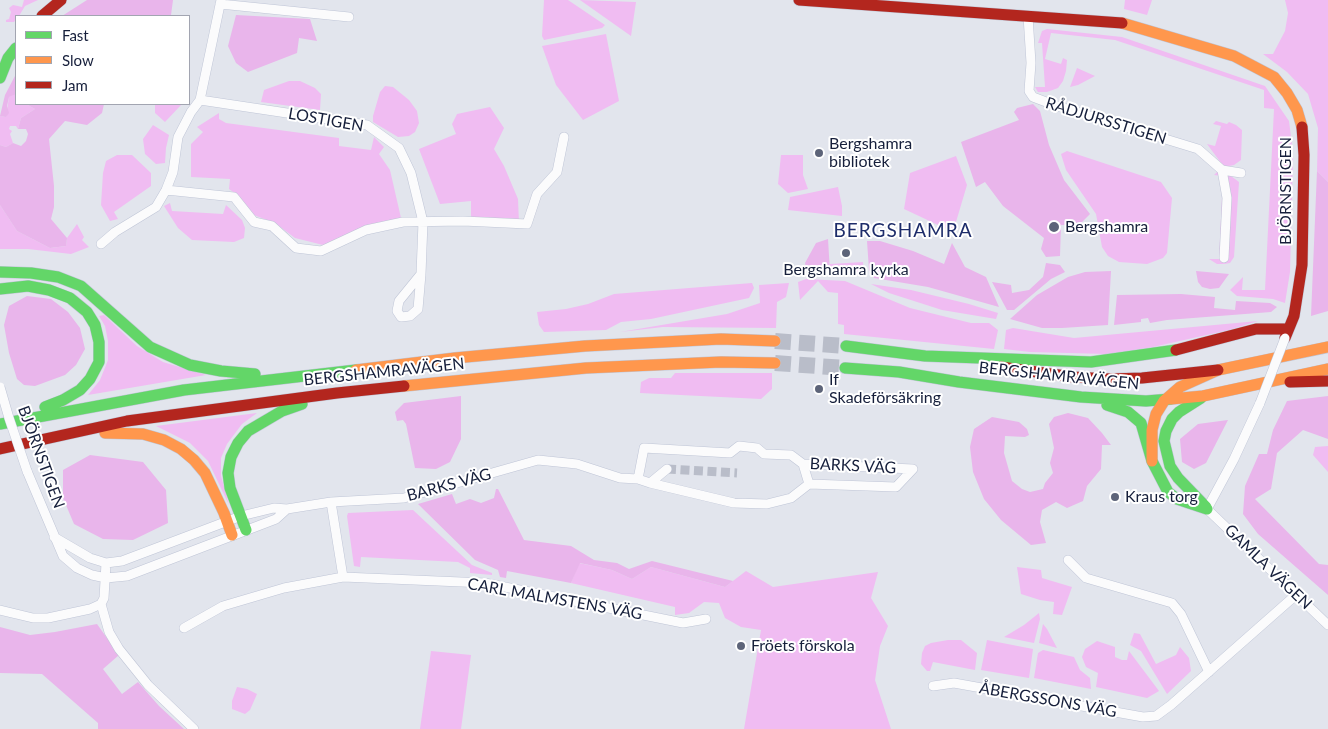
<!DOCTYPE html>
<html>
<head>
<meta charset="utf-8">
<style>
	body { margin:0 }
	#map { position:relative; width:1328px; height:729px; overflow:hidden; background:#e2e5ed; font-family:Lato,sans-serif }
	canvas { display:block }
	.legend { position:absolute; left:15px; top:15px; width:175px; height:90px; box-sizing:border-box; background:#fff; border:1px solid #a2a5b1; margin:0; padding:6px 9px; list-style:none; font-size:15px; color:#161f3b }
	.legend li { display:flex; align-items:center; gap:10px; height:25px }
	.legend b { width:25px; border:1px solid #a2a5b1 }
</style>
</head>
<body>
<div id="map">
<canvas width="1328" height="729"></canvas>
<ul class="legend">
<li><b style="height:6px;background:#63d668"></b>Fast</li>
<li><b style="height:6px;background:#ff974d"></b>Slow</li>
<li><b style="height:6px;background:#b3261e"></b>Jam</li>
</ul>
</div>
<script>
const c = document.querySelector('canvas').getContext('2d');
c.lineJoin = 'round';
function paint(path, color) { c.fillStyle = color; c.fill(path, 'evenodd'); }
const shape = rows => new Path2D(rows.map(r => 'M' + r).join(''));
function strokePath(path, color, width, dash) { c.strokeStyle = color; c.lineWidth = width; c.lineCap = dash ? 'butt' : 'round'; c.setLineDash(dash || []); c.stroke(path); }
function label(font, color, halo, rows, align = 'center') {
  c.font = font + ' Lato,sans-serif'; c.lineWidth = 4; c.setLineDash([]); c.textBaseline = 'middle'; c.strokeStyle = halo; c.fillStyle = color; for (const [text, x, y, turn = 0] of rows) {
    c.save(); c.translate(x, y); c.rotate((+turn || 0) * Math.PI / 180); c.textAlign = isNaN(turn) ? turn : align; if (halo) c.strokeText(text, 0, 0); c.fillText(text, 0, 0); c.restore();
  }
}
paint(shape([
	[24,0,38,0,25,6,19,16,16,16,16,19,14,22,6,22,6,20,9,19,11,12,9,8,13,5,22,7],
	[544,0,568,0,605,25,602,28,544,40,542,36],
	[580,0,636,2,631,36],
	[1125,0,1152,0,1147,15,1124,9],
	[1285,0,1328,0,1328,182,1317,171,1318,128,1308,94,1287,72,1263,54,1273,54,1285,31,1288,13],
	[1047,29,1122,37,1265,86,1289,121,1293,153,1290,272,1285,303,1273,299,1237,296,1230,290,1243,277,1242,290,1265,290,1274,109,1264,108,1264,90,1115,40,1051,33,1045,59,1061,64,1063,58,1067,60,1066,71,1063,81,1058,88,1047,92,1038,92,1035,87,1045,87,1042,43,1038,43,1042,31],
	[606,34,619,101,583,120,556,85,542,46],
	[1077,68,1095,76,1078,85,1070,87],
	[289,81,300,81,315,88,321,94,320,110,261,102,264,90],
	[385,86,393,87,409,100,417,111,419,123,415,132,409,136,398,137,373,122,373,116,380,92],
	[16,93,16,104,26,104,35,109,21,118,18,129,16,126,10,126,9,129,12,131,10,134,13,143,6,147,0,145,0,116,6,117,9,97],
	[155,104,182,104,165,122,155,113],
	[490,107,504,128,494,149,504,166,518,199,519,223,471,218,471,201,440,204,419,149,456,134,452,124,457,114],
	[219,113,219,119,226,123,339,138,339,146,371,150,374,137,384,147,379,154,390,170,401,218,327,246,295,238,275,223,243,211,239,196,229,189,230,179,191,177,191,144,203,132,197,127],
	[1216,121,1227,124,1229,122,1236,125,1242,130,1241,160,1234,165,1224,167,1207,144,1215,146,1221,126,1213,124],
	[153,125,169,135,166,148,165,163,156,164,145,154,143,139],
	[1067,151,1161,182,1172,198,1167,253,1163,258,1147,264,1119,262,1108,256,1102,247,1096,214,1066,170,1061,154],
	[117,155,132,155,151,173,151,186,114,212,118,219,110,221,101,205,103,173,106,161],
	[781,155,803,155,803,175,808,189,788,193,778,184],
	[956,156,967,185,953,232,904,209,910,173],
	[1217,172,1231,176,1239,182,1234,257,1230,263,1224,264,1217,264,1209,259,1219,259,1223,176,1214,175],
	[838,187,842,206,842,216,788,210,790,197],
	[170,203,172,211,223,214,226,205,242,220,245,228,244,238,234,242,192,240,178,228,164,206],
	[0,205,17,231,50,248,66,246,67,238,77,224,84,237,82,240,89,247,71,254,28,249,0,249],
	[863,262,864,275,830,272,830,264],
	[806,279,845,281,910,308,971,323,989,323,998,330,994,349,844,334,844,325,838,324,838,293,828,292,818,281,800,300,798,282],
	[752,283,754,288,749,298,651,319,621,322,606,330,544,332,539,325,537,312,566,309,588,304,614,294],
	[789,283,786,297,777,302,776,328,663,327,620,332,727,314,760,303,759,285],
	[871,284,911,290,969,304,998,313,996,319,942,310,889,293],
	[104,315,137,346,163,362,206,375,88,395,100,380,108,360,108,341,105,326,99,316],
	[1258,321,1229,330,1153,347,1106,354,1030,352,1004,349,1006,330,1013,328,1074,338],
	[675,373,772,373,772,389,761,399,640,393,641,382,649,378,671,378],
	[257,413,242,424,227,444,221,458,221,476,229,505,208,461,190,443,156,426],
	[1328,446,1328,472,1313,455,1315,447],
	[413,510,472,565,492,573,492,575,470,573,470,568,458,562,361,557,360,567,354,566,347,516,348,513],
	[579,563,612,570,632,579,651,567,725,587,746,571,773,587,878,572,871,598,888,626,880,646,875,680,891,729,744,729,761,630,741,627,725,618,719,603,704,602,689,613,675,615,675,607,571,583],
	[1017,567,1041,570,1042,578,1072,587,1062,615,1053,614,1054,602,1040,600,1021,594],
	[1039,613,1040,619,1034,643,1004,637,1024,625],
	[1043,624,1047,629,1057,648,1039,643],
	[1134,633,1140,634,1156,664,1176,655,1180,647,1189,658,1191,671,1167,694,1141,651,1130,645],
	[948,640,961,640,977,653,975,670,933,662,930,671,927,671,921,664,922,653,925,646,931,643],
	[987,640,1033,649,1029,678,981,670],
	[1097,641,1115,647,1115,657,1122,660,1127,660,1129,651,1159,691,1147,698,1096,687,1098,673,1086,667,1082,657,1085,649],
	[1043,650,1074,657,1080,670,1090,678,1091,689,1034,678,1038,653],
	[431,651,471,655,461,729,420,729],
	[237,687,247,689,257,694,250,710,245,714,232,709,232,701]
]), '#f0bcf2');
paint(shape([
	[87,0,173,0,171,15,168,16,62,16],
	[236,15,310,19,317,41,299,38,297,53,248,72,236,63,228,46],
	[16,74,16,94,9,97,7,106,9,113,6,117,0,116,5,95],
	[26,104,104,104,102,113,87,125,65,121,49,139,54,186,54,207,51,219,67,238,66,246,50,248,17,231,0,205,0,145,6,147,13,143,21,146,26,141,28,134,26,129,18,129,21,118,35,109],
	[1033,104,1040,111,1049,145,1064,180,1090,214,1079,225,1061,225,1060,256,1046,257,1041,249,1044,238,1003,206,985,182,976,187,961,142,1019,120,1014,112,1017,108],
	[1317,171,1328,182,1328,311,1311,316],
	[828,239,830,272,810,273,806,269,805,263,816,243],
	[867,241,880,241,913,251,944,264,952,243,965,267,986,277,999,307,928,287,874,278,869,270],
	[1046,263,1060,265,1065,272,1051,279,1014,310,1007,310,992,282,1011,285,1012,293,1029,290,1043,277],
	[1111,271,1108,325,1062,328,1042,328,1010,319,1037,295,1068,277,1085,272],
	[1196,271,1229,274,1219,288,1210,289,1202,287,1198,282],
	[1181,294,1215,297,1214,308,1235,310,1236,301,1270,303,1277,307,1271,312,1167,320,1150,323,1148,318,1141,319,1141,322,1114,325,1117,295],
	[27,296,51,299,68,312,80,328,85,349,76,365,65,375,35,386,24,385,17,379,9,353,4,325,9,306],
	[461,396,461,439,450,462,436,469,415,468,406,424,403,420,397,421,395,412,404,403],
	[1328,396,1328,439,1303,430,1277,453,1271,489,1255,499,1319,564,1328,565,1328,595,1258,534,1243,514,1245,486,1259,454,1267,454,1273,430,1287,401],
	[1068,413,1088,418,1102,433,1111,445,1102,445,1101,469,1087,486,1083,501,1067,508,1056,502,1042,510,1040,522,1046,543,1031,545,1001,520,984,499,973,472,970,447,974,429,992,417,1019,422,1027,429,1029,435,1025,437,1005,436,1004,453,1012,481,1022,489,1030,492,1043,489,1045,483,1053,473,1050,463,1054,448,1049,424,1054,417],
	[1228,420,1206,463,1194,469,1182,462,1180,439,1198,424],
	[90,455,143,462,166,490,168,523,133,540,103,539,74,524,63,498,63,470],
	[496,489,498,489,524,540,571,546,594,560,617,563,629,569,652,561,733,581,725,587,651,567,632,579,612,570,580,563,571,583,507,571,506,578,500,577,498,570,475,560,418,504,452,494,456,504,470,499,481,503,494,498],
	[97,624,119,655,103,669,122,694,138,682,159,706,184,729,98,729,98,723,42,674,0,673,0,627,30,635,55,632]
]), '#e9b5eb');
strokePath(shape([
	[667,469,737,473]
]), '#b9bdc9', 9, [9, 4.5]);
strokePath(shape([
	[775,341,846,346],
	[775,363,845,368]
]), '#b9bdc9', 16, [16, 8]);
const street = shape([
	[220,4,349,17],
	[1028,16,1031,63,1029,91,1033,97,1054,105,1198,149,1222,170,1241,173],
	[200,100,367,125,399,148,411,173,423,222,421,274,418,309,410,316,401,317,397,311,399,301,421,274],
	[1222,170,1227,198,1224,258],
	[166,190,234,197,254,222,272,226,296,248,321,251,366,230,403,222,463,221,527,224,537,194,557,172,564,137],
	[101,244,115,232,156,207,166,190,173,172,178,137,191,112,200,100,221,0],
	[1260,403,1234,459,1207,509,1328,625],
	[803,464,809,484],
	[27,471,63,556,77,568,92,575,106,578,127,576,276,519,287,509],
	[638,479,644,448,730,453,739,446,757,448,764,454,791,455,803,464,913,469,896,487,809,484,791,498,767,504,734,503,650,483],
	[331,502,343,577],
	[54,537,90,558,106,563,122,561,241,516,274,508,287,509,331,502,404,498,538,460,577,464,620,478,638,479,650,483,667,469],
	[1068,560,1086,578,1172,603,1181,614,1209,672],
	[101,604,109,632,119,649,148,685,194,729],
	[0,610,33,618,48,618,90,609,101,604,104,598,106,563],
	[184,628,223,606,284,588,343,577,485,583,683,623,706,619],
	[933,686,954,683,1143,717,1156,716,1171,705,1297,594]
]);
const fast = shape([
	[0,78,8,58,16,48],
	[0,272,31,273,58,277,81,286,150,347,190,365,221,371,255,374],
	[0,289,28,286,49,290,70,298,87,312,95,325,99,342,99,362,90,379,80,390,63,400,45,407],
	[846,346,925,356,1091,362,1176,350],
	[845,368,899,372,959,382,1081,397,1146,401,1171,399],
	[1201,398,1179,412,1172,419,1166,431,1164,441,1170,466,1178,478,1206,507],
	[1107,405,1128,412,1141,423,1152,461,1168,492,1177,499,1207,509],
	[0,424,184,390,356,370],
	[246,530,230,488,228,473,231,457,238,443,248,431,282,411,302,404]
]);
const slow = shape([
	[1122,23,1234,56,1274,77,1287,93,1297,110,1302,127],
	[356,370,455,358,585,346,721,339,775,341],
	[404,386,586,368,721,362,775,363],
	[1171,399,1203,396,1328,369],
	[105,433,143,434,164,440,181,449,194,460,205,473,224,513,232,535],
	[1152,461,1152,430,1156,414,1164,401,1180,387,1218,370,1328,347]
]);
const jam = shape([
	[799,0,1122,23],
	[42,16,61,0],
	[1285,338,1294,316,1302,265,1304,155,1302,127],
	[1176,350,1256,329,1288,329],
	[1001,367,1073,377,1110,379,1142,378,1218,370],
	[1290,382,1328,381],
	[0,449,127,421,337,393,404,386]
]);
strokePath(street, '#bfc5d6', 10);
strokePath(fast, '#bfc5d6', 12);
strokePath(slow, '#bfc5d6', 12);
strokePath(jam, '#bfc5d6', 12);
strokePath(street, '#fbfbfc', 9);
strokePath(fast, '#63d668', 11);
strokePath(slow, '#ff974d', 11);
strokePath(jam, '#b3261e', 11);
const streetBridge = shape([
	[0,387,9,418,27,471],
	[1260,403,1285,338]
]);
strokePath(streetBridge, '#bfc5d6', 10, []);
strokePath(streetBridge, '#fbfbfc', 9);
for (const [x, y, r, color] of [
	[819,153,5,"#5d6479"],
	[1054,227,6,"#5d6479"],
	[846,253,5,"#5d6479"],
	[819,389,5,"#5d6479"],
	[1115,497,5,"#5d6479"],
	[741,646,5,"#5d6479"]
]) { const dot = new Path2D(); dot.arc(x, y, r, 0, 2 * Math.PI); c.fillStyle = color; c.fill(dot); strokePath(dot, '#fff', 2); }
label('16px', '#161f3b', '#fff', [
	["LOSTIGEN",326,120,10],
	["RÅDJURSSTIGEN",1106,121,17],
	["BJÖRNSTIGEN",1286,191,-90],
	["BERGSHAMRAVÄGEN",384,372,-6],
	["BERGSHAMRAVÄGEN",1059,376,6],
	["BJÖRNSTIGEN",41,457,70],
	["BARKS VÄG",853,466,3],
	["BARKS VÄG",449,485,-15],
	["GAMLA VÄGEN",1268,567,44],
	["CARL MALMSTENS VÄG",555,599,10],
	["ÅBERGSSONS VÄG",1048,700,10]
]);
label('16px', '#161f3b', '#fff', [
	["Bergshamra",829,144],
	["bibliotek",829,162],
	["Bergshamra",1065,227],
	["Bergshamra kyrka",846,270,"center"],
	["If",829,380],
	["Skadeförsäkring",829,398],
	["Kraus torg",1125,497],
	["Fröets förskola",751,646]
], 'left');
c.letterSpacing = '1px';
label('19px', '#1d2c6a', '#fff', [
	["BERGSHAMRA",903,231]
]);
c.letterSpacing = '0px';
</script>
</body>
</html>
